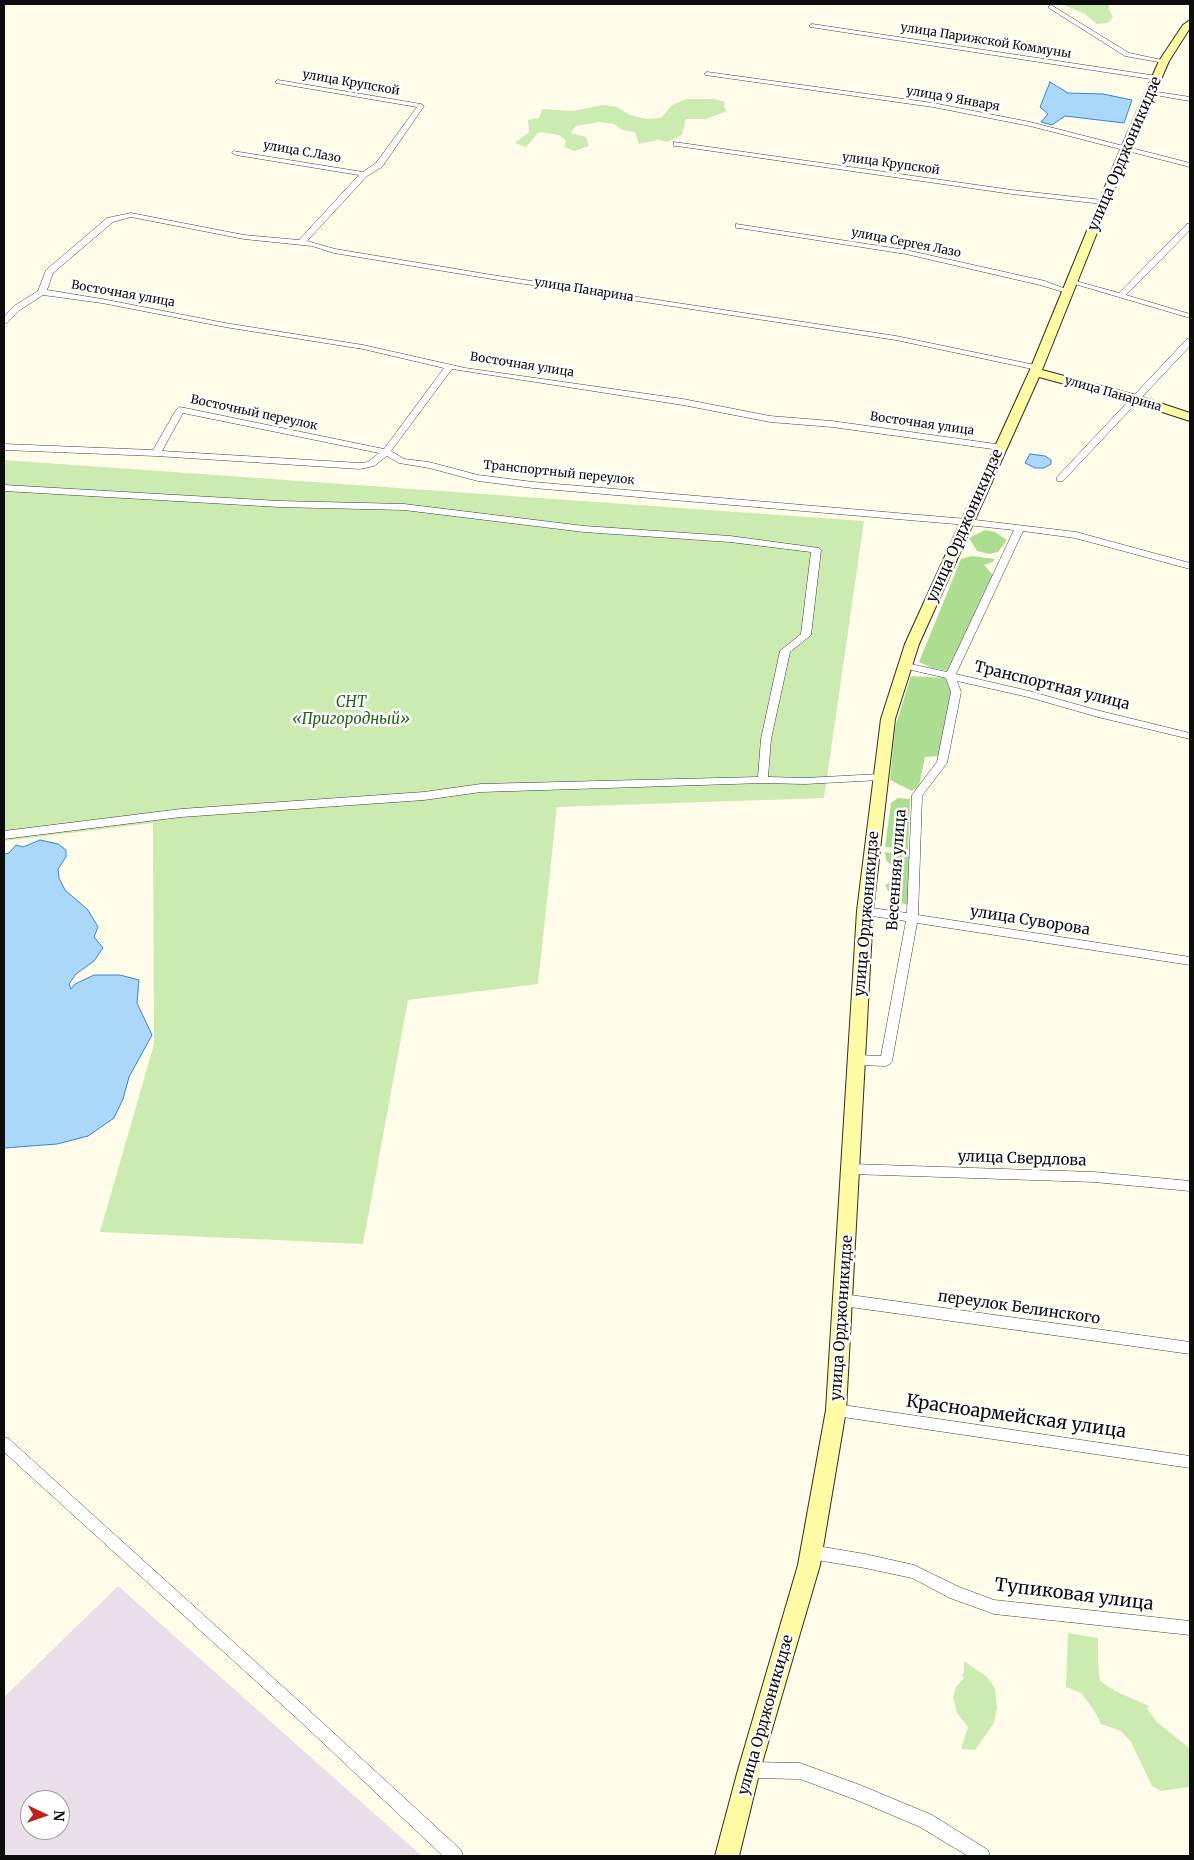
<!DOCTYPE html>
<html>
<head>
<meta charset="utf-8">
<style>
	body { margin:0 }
	#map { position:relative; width:1194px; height:1860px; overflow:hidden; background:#fffcea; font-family:Merriweather,serif }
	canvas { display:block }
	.frame { position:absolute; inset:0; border:5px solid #0b0b0b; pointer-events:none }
	.north { position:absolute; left:20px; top:1790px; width:50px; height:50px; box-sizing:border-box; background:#fff; border:1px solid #9d9d9d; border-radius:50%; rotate:93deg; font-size:14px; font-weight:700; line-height:20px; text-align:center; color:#0b0b0b }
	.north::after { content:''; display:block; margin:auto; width:18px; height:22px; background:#c2201c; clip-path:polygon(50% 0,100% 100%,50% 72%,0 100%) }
</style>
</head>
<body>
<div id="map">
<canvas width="1194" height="1860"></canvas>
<div class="frame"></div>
<div class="north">N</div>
</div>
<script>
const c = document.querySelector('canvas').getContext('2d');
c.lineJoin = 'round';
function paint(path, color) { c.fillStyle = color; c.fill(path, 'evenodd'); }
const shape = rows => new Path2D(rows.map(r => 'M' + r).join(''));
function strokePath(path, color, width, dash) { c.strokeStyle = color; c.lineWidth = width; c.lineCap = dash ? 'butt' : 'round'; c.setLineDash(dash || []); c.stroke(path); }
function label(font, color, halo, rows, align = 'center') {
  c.font = font + ' Merriweather,serif'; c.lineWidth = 5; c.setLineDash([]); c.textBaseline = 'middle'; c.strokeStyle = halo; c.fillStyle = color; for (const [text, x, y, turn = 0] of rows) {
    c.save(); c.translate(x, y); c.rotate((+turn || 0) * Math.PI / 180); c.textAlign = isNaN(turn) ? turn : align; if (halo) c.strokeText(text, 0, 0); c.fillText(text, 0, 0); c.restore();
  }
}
paint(shape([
	[118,1586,422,1856,4,1856,4,1697],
	[30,1800,60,1800,60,1830,30,1830]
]), '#ebdeeb');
paint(shape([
	[1062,4,1109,4,1109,10,1113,17,1108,23,1097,24,1085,14],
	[686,99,714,99,725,102,724,107,727,111,706,119,686,119,682,135,667,142,658,140,639,144,635,132,622,130,614,124,599,122,576,126,571,133,586,137,589,146,574,151,564,147,566,141,559,135,539,132,526,147,515,143,529,132,528,120,539,118,542,109,573,111,602,105,617,107,630,115,646,119,661,118,672,105],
	[4,460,864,521,824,798,557,807,538,984,408,1000,363,1244,100,1232,154,1044,153,823,4,841],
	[1068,1633,1098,1638,1098,1663,1100,1681,1115,1691,1149,1706,1147,1709,1158,1723,1188,1747,1190,1747,1190,1787,1161,1791,1152,1786,1131,1742,1121,1731,1101,1724,1094,1710,1081,1693,1066,1687],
	[964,1661,986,1676,995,1688,997,1708,994,1723,975,1750,961,1749,968,1727,957,1713,953,1697,956,1687,964,1678,962,1675,964,1673]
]), '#ccebb1');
paint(shape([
	[985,530,995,532,1007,540,998,552,989,554,977,551,969,538],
	[972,556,995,559,993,562,984,565,994,576,948,671,932,668,919,662,961,559],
	[911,676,945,678,951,691,939,756,925,757,919,786,912,791,890,780,895,728],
	[898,798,910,799,908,849,885,847,891,803],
	[885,852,909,855,908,905,893,901,885,885,897,879,896,870,886,860]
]), '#addd90');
const water = shape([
	[1050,82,1068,93,1103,94,1132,100,1124,123,1065,116,1052,125,1041,122,1048,114,1040,107,1050,82],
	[1030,454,1045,456,1051,460,1051,464,1044,468,1035,468,1025,463,1030,454],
	[40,840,58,844,66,850,66,857,58,869,59,878,65,890,88,910,98,927,94,937,103,948,94,961,76,974,69,984,71,989,75,984,94,975,120,975,139,980,137,1003,152,1035,129,1077,123,1099,114,1118,88,1136,57,1144,4,1148,4,854,9,853,16,845,23,847,40,840]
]);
paint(water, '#abd7f9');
strokePath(water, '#2e87d4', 1);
const street = shape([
	[1051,5,1129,53,1167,61,1164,63,1125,56,1049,8,1048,7,1051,5],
	[812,24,1157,76,1160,78,1157,80,810,27,809,26,812,24],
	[707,72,933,103,1030,122,1190,163,1190,167,1030,126,933,107,705,75,704,74,707,72],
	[278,80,421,104,424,106,382,167,367,176,307,241,335,249,492,275,896,336,1040,366,1041,368,1037,370,896,340,492,279,334,253,312,246,244,239,131,217,113,222,53,273,47,290,102,299,225,323,363,345,465,368,683,399,770,416,832,421,1003,445,1004,447,1000,450,832,427,770,422,683,405,452,369,391,451,404,459,429,462,478,475,533,482,967,519,1076,532,1190,563,1190,569,1075,538,1023,531,956,674,1029,691,1100,711,1190,733,1190,739,1098,717,1028,697,957,681,961,692,947,763,922,796,918,915,1190,957,1190,965,917,923,892,1061,890,1064,886,1066,857,1065,853,1063,851,1060,853,1057,857,1055,881,1056,906,921,865,915,859,911,865,907,907,913,912,795,937,762,951,692,946,678,903,668,901,666,906,663,947,672,1014,530,967,525,533,488,478,481,429,468,399,463,387,456,374,466,360,469,156,456,4,450,4,444,153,450,176,410,180,407,384,449,444,368,363,349,225,327,102,303,43,295,20,310,7,323,4,323,4,317,14,306,38,291,46,270,107,218,131,213,244,235,299,240,359,175,236,155,232,153,233,151,363,172,376,163,417,107,276,83,275,82,278,80],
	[183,413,379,453,368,462,360,463,162,451,183,413],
	[1151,91,1190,97,1190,101,1149,94,1148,93,1151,91],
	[674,142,1012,190,1103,200,1107,202,1103,204,1012,194,677,146,674,146,674,142],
	[736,224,906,250,1045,281,1071,291,1067,293,1040,285,906,254,739,228,736,228,736,224],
	[1187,224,1190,224,1190,230,1126,295,1190,314,1190,318,1068,282,1072,280,1119,293,1187,224],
	[1187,339,1190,339,1190,346,1063,481,1057,481,1057,477,1187,339],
	[4,485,279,501,404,504,584,526,730,536,819,548,821,550,811,635,790,652,771,739,768,777,805,778,880,774,885,777,880,780,805,784,763,783,481,792,424,800,181,817,4,839,4,831,181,809,424,792,481,784,758,777,761,739,780,651,801,634,811,552,730,542,584,532,404,510,279,507,4,491,4,485],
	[851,1164,1094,1172,1190,1181,1190,1191,1094,1182,851,1174,847,1173,845,1169,847,1165,851,1164],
	[843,1294,1190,1342,1190,1354,843,1306,838,1304,836,1300,838,1296,843,1294],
	[836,1404,1190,1456,1190,1468,836,1416,831,1414,829,1410,831,1406,836,1404],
	[4,1437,9,1439,312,1713,461,1850,463,1856,443,1856,302,1723,4,1452,4,1437],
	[811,1545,865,1554,914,1565,959,1587,994,1600,1190,1621,1190,1635,994,1614,950,1598,912,1578,865,1568,811,1559,806,1557,804,1552,806,1547,811,1545],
	[749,1762,800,1763,860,1785,932,1815,988,1850,990,1856,968,1856,920,1827,859,1801,800,1779,749,1778,743,1776,741,1770,743,1764,749,1762]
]);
const secondary = shape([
	[1190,20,1190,28,1169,61,1131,148,1042,370,1139,396,1190,413,1190,421,1131,402,1039,377,919,644,895,719,873,911,846,1410,820,1565,760,1770,739,1856,715,1856,738,1770,798,1565,826,1410,857,911,881,719,905,644,1029,372,1121,148,1159,61,1183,25,1190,20]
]);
strokePath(street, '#3e3e3e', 1);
strokePath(secondary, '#2d2d2d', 2);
paint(street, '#fff');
paint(secondary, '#fffba5');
label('12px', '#0b0b0b', '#fff', [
	["улица Парижской Коммуны",986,41,9],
	["улица Крупской",351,83,10],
	["улица 9 Января",953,99,10],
	["улица С.Лазо",302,152,10],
	["улица Крупской",891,164,8],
	["улица Сергея Лазо",906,243,11],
	["улица Панарина",584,290,9],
	["Восточная улица",123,294,10],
	["Восточная улица",522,365,9],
	["улица Панарина",1113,394,16],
	["Восточный переулок",254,413,12],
	["Восточная улица",922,424,8],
	["Транспортный переулок",559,473,6]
]);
label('15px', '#0b0b0b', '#fff', [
	["улица Орджоникидзе",1125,154,-67],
	["улица Орджоникидзе",965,526,-66],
	["Транспортная улица",1052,686,14],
	["Весенняя улица",897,870,-86],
	["улица Орджоникидзе",867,914,-85],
	["улица Суворова",1030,921,9],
	["улица Свердлова",1022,1159,2],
	["переулок Белинского",1019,1308,8],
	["улица Орджоникидзе",842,1318,-86],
	["улица Орджоникидзе",766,1715,-74]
]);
label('italic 15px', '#246619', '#fff', [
	["СНТ",351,703],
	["«Пригородный»",351,720]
]);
label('18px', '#0b0b0b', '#fff', [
	["Красноармейская улица",1016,1417,8],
	["Тупиковая улица",1074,1595,7]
]);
</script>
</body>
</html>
